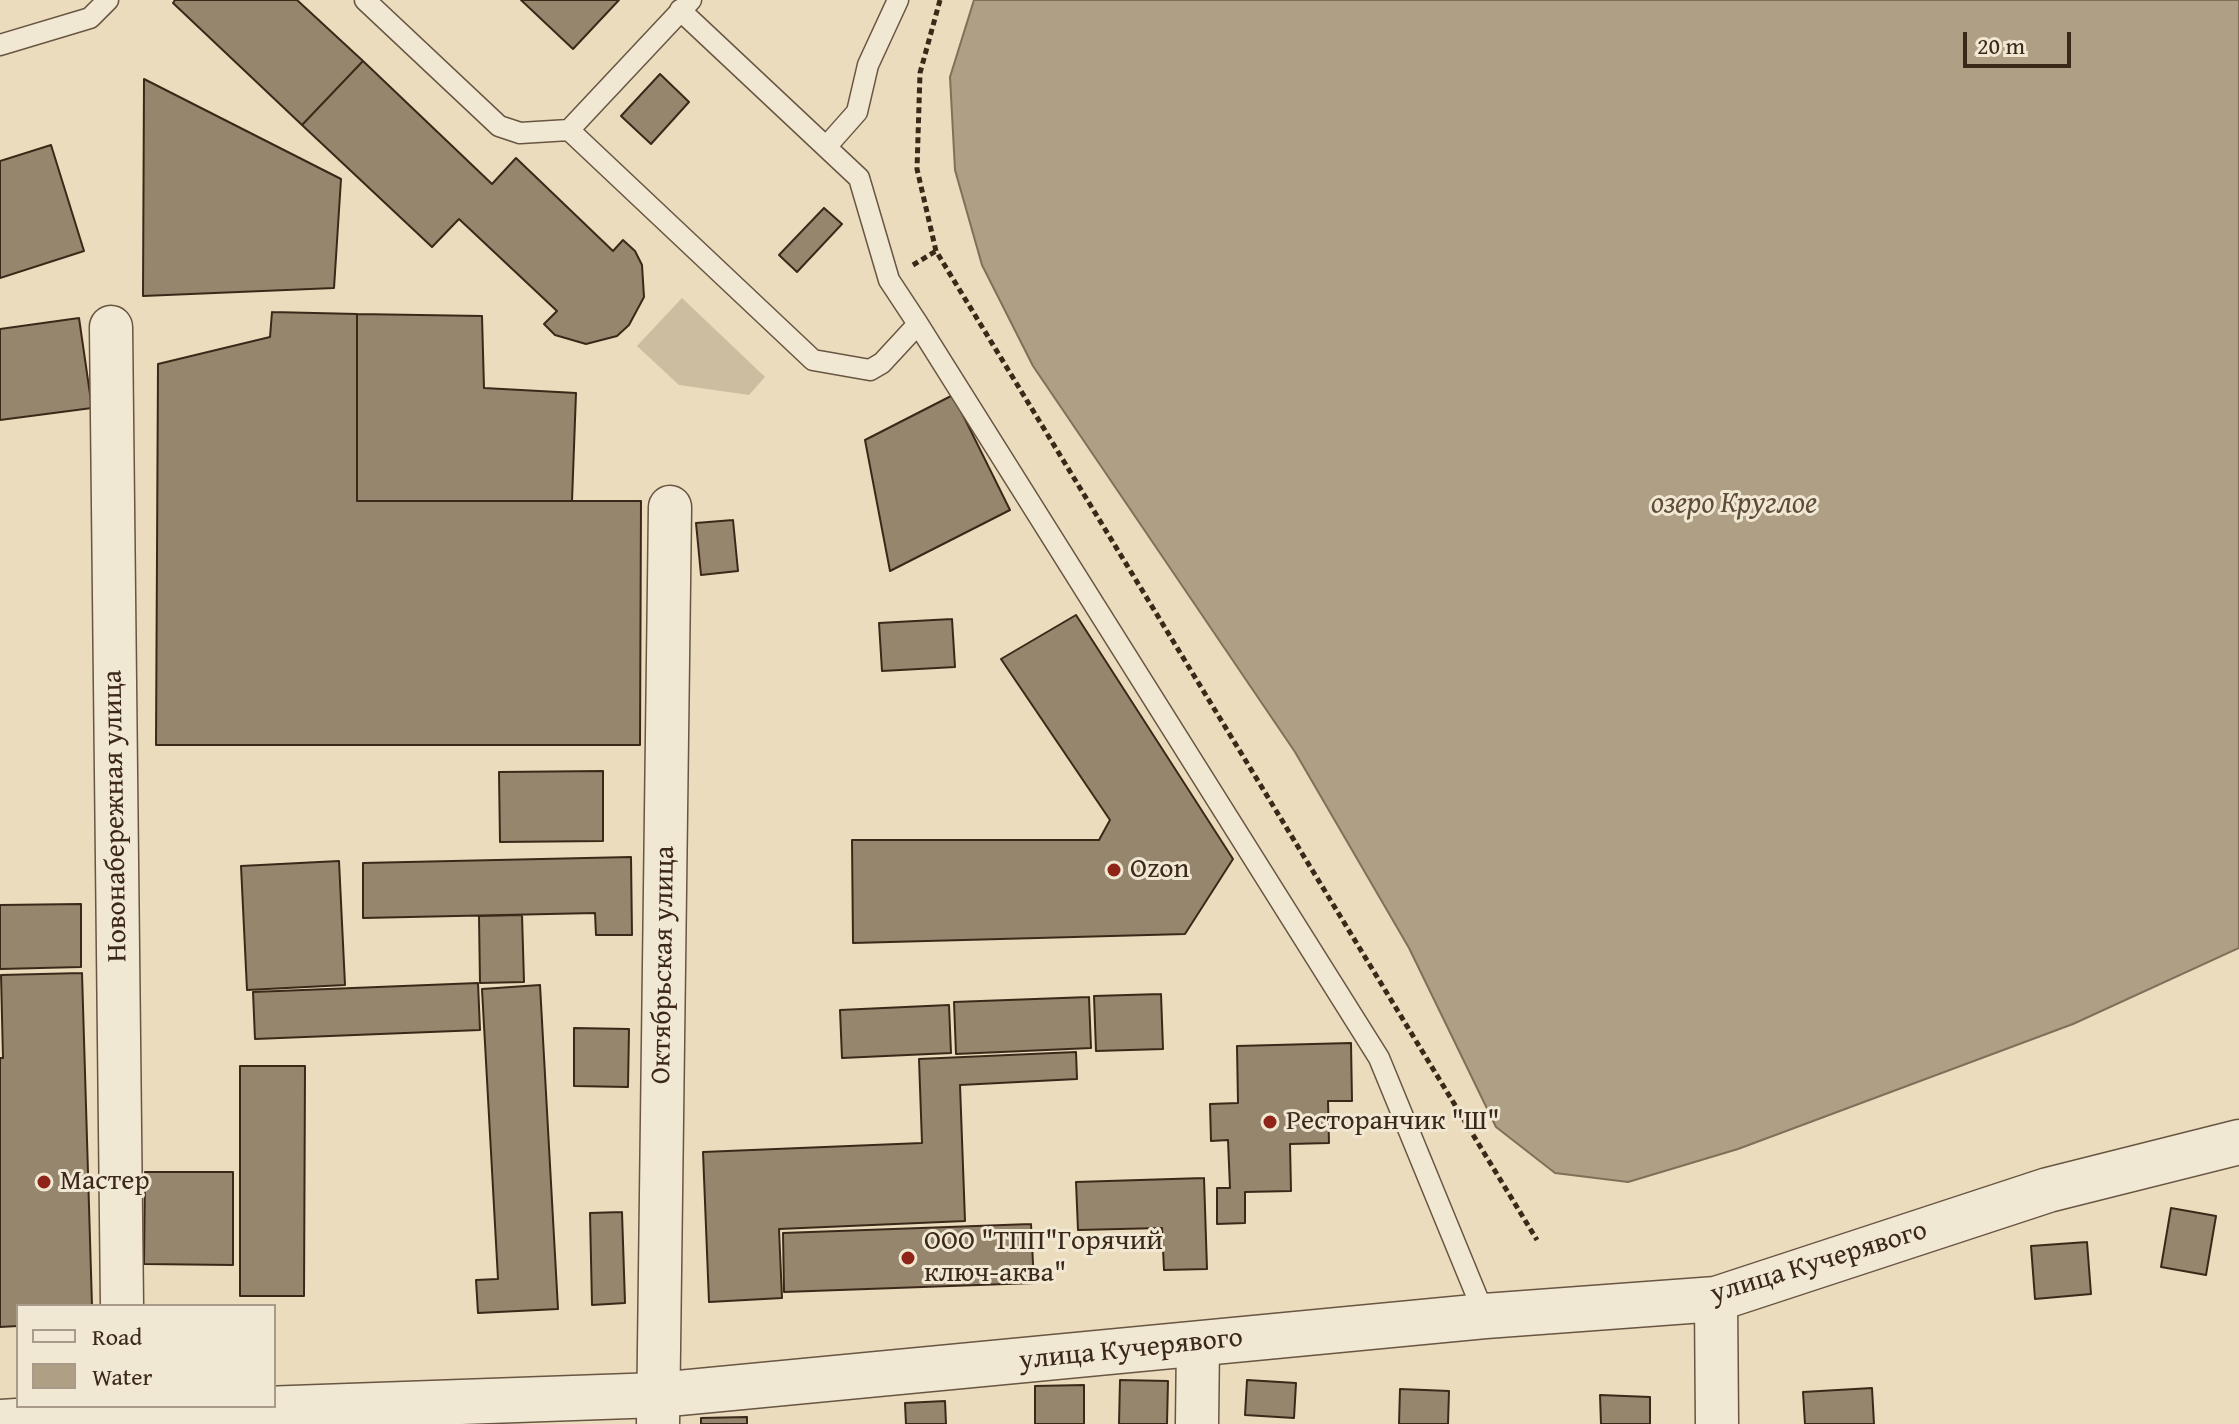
<!DOCTYPE html>
<html>
<head>
<meta charset="utf-8">
<style>
	body { margin:0 }
	#map { position:relative; width:2239px; height:1424px; overflow:hidden; background:#eadcbc; font-family:"Gentium Book Plus",serif }
	canvas { display:block }
	.legend { position:absolute; left:16px; top:1304px; width:260px; height:104px; box-sizing:border-box; background:#f1e8d3; border:2px solid #a99b89; margin:0; padding:10px 14px; list-style:none; font-size:24px; color:#3c2819 }
	.legend li { display:flex; align-items:center; gap:16px; height:40px }
	.legend b { width:40px; border:2px solid #a99b89 }
	.scale { position:absolute; left:1963px; top:32px; width:108px; height:36px; box-sizing:border-box; border:4px solid #3c2819; border-top:0; padding-left:10px; font-size:24px; line-height:28px; white-space:nowrap; color:#3c2819; -webkit-text-stroke:6px #f1e8d3; paint-order:stroke }
</style>
</head>
<body>
<div id="map">
<canvas width="2239" height="1424"></canvas>
<ul class="legend">
<li><b style="height:10px;background:#f1e8d3"></b>Road</li>
<li><b style="height:22px;background:#af9f85"></b>Water</li>
</ul>
<div class="scale">20 m</div>
</div>
<script>
const c = document.querySelector('canvas').getContext('2d');
c.lineJoin = 'round';
function paint(path, color) { c.fillStyle = color; c.fill(path, 'evenodd'); }
const shape = rows => new Path2D(rows.map(r => 'M' + r).join(''));
function strokePath(path, color, width, dash) { c.strokeStyle = color; c.lineWidth = width; c.lineCap = dash ? 'butt' : 'round'; c.setLineDash(dash || []); c.stroke(path); }
function label(font, color, halo, rows, align = 'center') {
  c.font = font + ' "Gentium Book Plus",serif'; c.lineWidth = 6; c.setLineDash([]); c.textBaseline = 'middle'; c.strokeStyle = halo; c.fillStyle = color; for (const [text, x, y, turn = 0] of rows) {
    c.save(); c.translate(x, y); c.rotate((+turn || 0) * Math.PI / 180); c.textAlign = isNaN(turn) ? turn : align; if (halo) c.strokeText(text, 0, 0); c.fillText(text, 0, 0); c.restore();
  }
}
paint(shape([
	[682,298,765,377,749,395,679,385,637,346]
]), '#ccbda0');
const water = shape([
	[974,0,2239,0,2239,948,2073,1024,1738,1149,1628,1182,1555,1173,1496,1127,1409,948,1295,752,1033,366,982,265,955,170,950,77,974,0]
]);
paint(water, '#af9f85');
strokePath(water, '#816f5a', 2);
const building = shape([
	[175,0,297,0,363,61,302,125,173,3,175,0],
	[521,0,619,0,573,49,521,0],
	[363,61,492,184,516,158,613,251,623,240,635,251,642,265,644,297,629,325,617,336,586,344,555,335,544,324,557,311,459,219,432,247,302,125,363,61],
	[660,74,689,102,651,144,621,116,660,74],
	[144,79,341,179,334,288,143,296,144,79],
	[51,145,84,251,0,278,0,161,51,145],
	[824,208,842,224,797,272,779,255,824,208],
	[272,312,357,314,357,501,641,501,640,745,156,745,158,364,270,337,272,312],
	[357,314,482,316,484,388,576,393,572,501,357,501,357,314],
	[79,318,92,408,0,420,0,329,79,318],
	[953,395,1010,510,890,571,865,440,953,395],
	[733,520,738,571,701,575,696,523,733,520],
	[1076,615,1233,859,1185,934,853,943,852,840,1099,840,1110,820,1001,659,1076,615],
	[952,619,955,667,882,671,879,623,952,619],
	[603,771,603,841,500,842,499,772,603,771],
	[631,857,632,935,596,935,595,913,363,918,363,863,631,857],
	[339,861,345,985,247,990,241,866,339,861],
	[81,904,81,967,0,969,0,905,81,904],
	[522,915,524,982,480,983,479,916,522,915],
	[82,973,92,1306,18,1306,18,1326,0,1327,0,1058,3,1058,1,975,82,973],
	[478,983,480,1030,255,1039,253,992,478,983],
	[540,985,558,1309,478,1313,476,1280,498,1279,482,989,540,985],
	[1161,994,1163,1049,1096,1051,1094,996,1161,994],
	[1089,997,1091,1048,956,1054,954,1002,1089,997],
	[949,1005,951,1053,842,1058,840,1010,949,1005],
	[574,1028,629,1029,628,1087,574,1086,574,1028],
	[1351,1043,1352,1101,1328,1101,1329,1143,1290,1144,1291,1191,1245,1192,1245,1223,1217,1224,1217,1188,1230,1188,1228,1140,1211,1141,1210,1104,1238,1103,1237,1046,1351,1043],
	[1076,1052,1077,1079,960,1085,965,1221,779,1229,782,1298,709,1302,703,1152,922,1143,919,1059,1076,1052],
	[240,1066,305,1066,304,1296,240,1296,240,1066],
	[145,1172,233,1172,233,1265,144,1264,145,1172],
	[1204,1178,1207,1269,1164,1270,1162,1228,1078,1230,1076,1182,1204,1178],
	[2171,1208,2216,1216,2206,1275,2161,1267,2171,1208],
	[622,1212,625,1303,592,1305,590,1213,622,1212],
	[1031,1224,1034,1283,784,1292,783,1233,1031,1224],
	[2087,1242,2091,1294,2035,1299,2031,1246,2087,1242],
	[1120,1380,1168,1381,1167,1424,1119,1424,1120,1380],
	[1247,1380,1296,1383,1294,1418,1245,1415,1247,1380],
	[1084,1385,1084,1424,1035,1424,1035,1386,1084,1385],
	[1872,1388,1874,1424,1805,1424,1803,1392,1872,1388],
	[1400,1389,1449,1391,1448,1424,1399,1424,1400,1389],
	[1600,1395,1650,1397,1650,1424,1601,1424,1600,1395],
	[945,1401,946,1424,906,1424,905,1403,945,1401],
	[747,1417,747,1424,701,1424,701,1418,747,1417]
]);
paint(building, '#96866e');
strokePath(building, '#3c2819', 2);
const service = shape([
	[365,0,499,126,520,133,569,130,691,0],
	[0,45,90,18,108,0],
	[569,130,813,360,870,370,882,363,918,324,889,280,859,178,680,10],
	[826,147,857,112,868,65,898,0],
	[918,324,1379,1058,1485,1316]
]);
const minor = shape([
	[111,327,122,1306],
	[1716,1299,1717,1424],
	[658,1424,670,507],
	[1197,1424,1198,1343]
]);
const tertiary = shape([
	[0,1422,123,1414,658,1395,1485,1316,1716,1299,2048,1190,2239,1142]
]);
strokePath(service, '#685542', 23);
strokePath(minor, '#685542', 45);
strokePath(tertiary, '#685542', 47);
strokePath(shape([
	[940,0,920,73,917,169,936,251,1537,1240],
	[913,265,936,251]
]), '#3c2819', 5, [6, 4]);
strokePath(service, '#f1e8d3', 20);
strokePath(minor, '#f1e8d3', 42);
strokePath(tertiary, '#f1e8d3', 44);
for (const [x, y, r, color] of [
	[1114,870,8,"#8f2418"],
	[1270,1122,8,"#8f2418"],
	[44,1182,8,"#8f2418"],
	[908,1258,8,"#8f2418"]
]) { const dot = new Path2D(); dot.arc(x, y, r, 0, 2 * Math.PI); c.fillStyle = color; c.fill(dot); strokePath(dot, '#f1e8d3', 3); }
label('28px', '#3c2819', '#f1e8d3', [
	["Новонабережная улица",116,816,-91],
	["Октябрьская улица",664,965,-89],
	["улица Кучерявого",1819,1263,-17],
	["улица Кучерявого",1131,1350,-6]
]);
label('28px', '#3c2819', '#f1e8d3', [
	["Ozon",1130,870],
	["Ресторанчик \"Ш\"",1286,1122],
	["Мастер",60,1182],
	["ООО \"ТПП\"Горячий",924,1242],
	["ключ-аква\"",924,1274]
], 'left');
label('italic 30px', '#5e4c39', '#f1e8d3', [
	["озеро Круглое",1734,504]
]);
</script>
</body>
</html>
